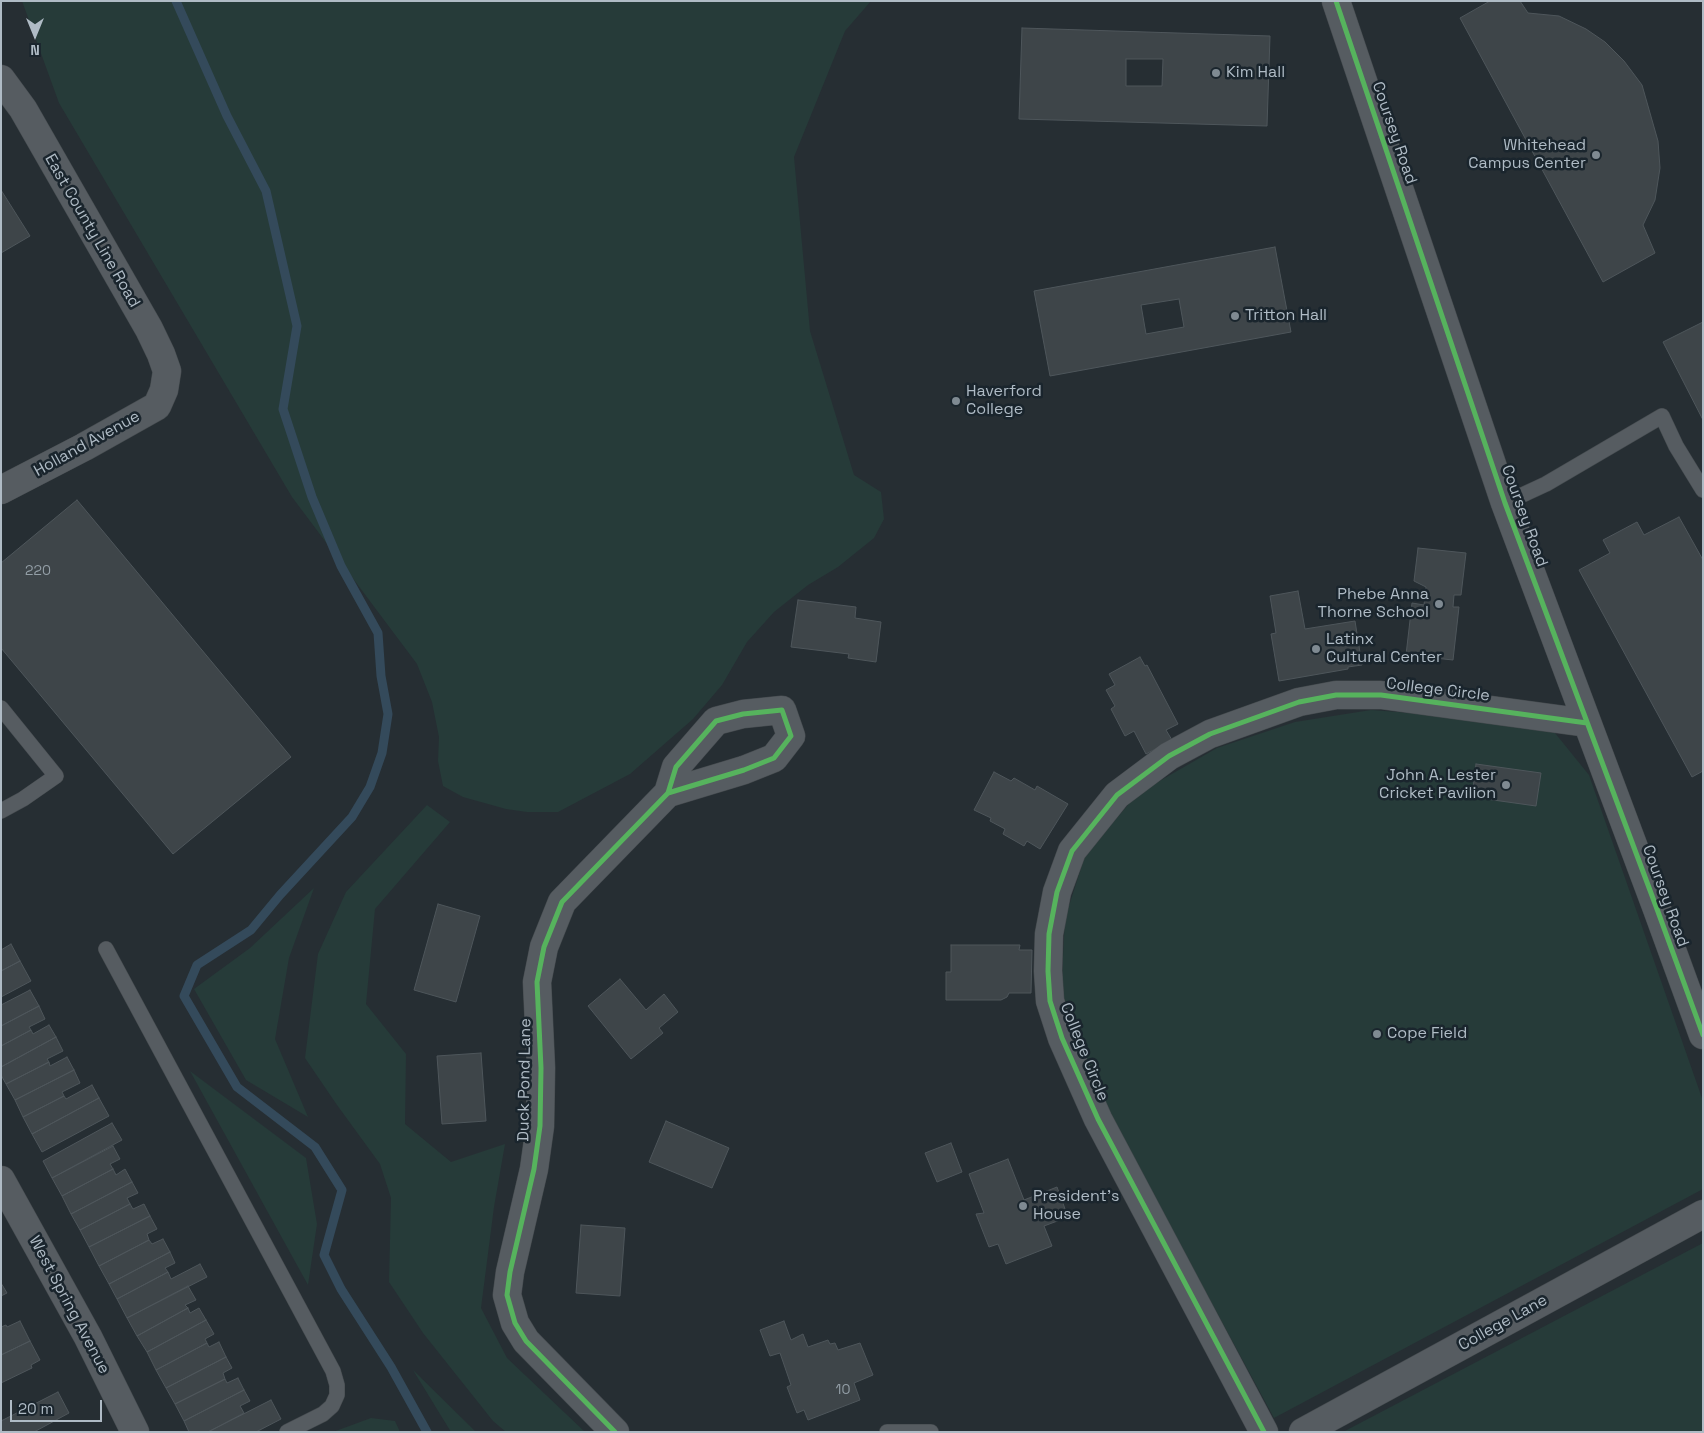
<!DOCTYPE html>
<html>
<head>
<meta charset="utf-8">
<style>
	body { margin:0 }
	#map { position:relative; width:1704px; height:1433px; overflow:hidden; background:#262e33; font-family:"Space Grotesk",sans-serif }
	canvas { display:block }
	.frame { position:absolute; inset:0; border:2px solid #afbbc5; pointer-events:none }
	.north { position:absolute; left:10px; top:10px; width:50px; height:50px; -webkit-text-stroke:4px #1a252d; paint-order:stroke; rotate:180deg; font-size:14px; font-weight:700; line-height:20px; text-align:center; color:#afbbc5 }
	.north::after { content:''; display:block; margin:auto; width:18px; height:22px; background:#afbbc5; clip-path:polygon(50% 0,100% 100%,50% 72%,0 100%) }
	.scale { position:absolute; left:10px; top:1400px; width:92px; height:22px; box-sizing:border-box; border:2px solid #afbbc5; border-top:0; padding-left:6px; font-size:15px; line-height:18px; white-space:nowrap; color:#afbbc5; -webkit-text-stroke:4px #1a252d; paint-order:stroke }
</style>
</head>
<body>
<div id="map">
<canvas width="1704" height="1433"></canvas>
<div class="frame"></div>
<div class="north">N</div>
<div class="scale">20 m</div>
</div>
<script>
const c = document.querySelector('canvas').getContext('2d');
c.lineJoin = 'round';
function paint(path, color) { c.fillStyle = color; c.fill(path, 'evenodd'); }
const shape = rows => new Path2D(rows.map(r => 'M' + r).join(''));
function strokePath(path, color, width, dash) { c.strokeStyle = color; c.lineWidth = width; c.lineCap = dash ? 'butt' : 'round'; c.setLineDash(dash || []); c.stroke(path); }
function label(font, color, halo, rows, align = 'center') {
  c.font = font + ' "Space Grotesk",sans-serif'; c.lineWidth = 5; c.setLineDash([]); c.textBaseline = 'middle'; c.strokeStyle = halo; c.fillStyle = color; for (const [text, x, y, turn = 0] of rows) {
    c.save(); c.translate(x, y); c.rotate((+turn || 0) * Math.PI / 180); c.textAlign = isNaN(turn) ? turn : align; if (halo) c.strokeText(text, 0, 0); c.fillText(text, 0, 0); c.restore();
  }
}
paint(shape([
	[22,1,871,1,845,31,794,157,810,331,854,475,881,492,884,519,874,538,838,567,808,585,774,612,747,642,722,685,693,719,630,774,558,812,527,812,506,809,463,797,443,786,438,761,439,737,432,702,417,664,292,497,59,103],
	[1371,710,1465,717,1555,733,1589,775,1703,1101,1703,1189,1274,1418,1087,1073,1061,996,1065,918,1085,856,1137,794,1217,748,1295,722],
	[427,805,450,822,375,909,366,1004,406,1054,405,1124,451,1162,505,1144,494,1207,481,1308,507,1358,585,1432,506,1432,493,1421,423,1333,389,1282,391,1198,380,1164,337,1105,305,1058,318,954,346,892],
	[314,888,289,958,275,1039,308,1117,246,1080,194,989,250,948],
	[190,1071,306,1158,317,1224,308,1285],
	[1703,1243,1703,1432,1343,1432],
	[413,1370,475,1431,475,1432,451,1432],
	[371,1418,395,1421,400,1432,333,1432]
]), '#263b39');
strokePath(shape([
	[176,1,227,116,266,191,297,326,283,409,312,497,341,566,378,633,381,676,388,714,382,753,370,787,352,817,280,895,251,930,197,965,184,996,237,1087,315,1147,342,1190,324,1255,341,1289,391,1367,427,1432]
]), '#344a5b', 9);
const building = shape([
	[1490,1,1520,1,1528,13,1559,16,1586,29,1605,42,1624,61,1642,85,1658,141,1660,168,1655,200,1643,225,1655,253,1603,282,1460,18,1490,1],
	[1022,28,1270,36,1267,126,1019,119,1022,28],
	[1126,59,1163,59,1162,86,1126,86,1126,59],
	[1,190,30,236,1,253,1,190],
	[1275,247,1291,332,1050,376,1034,291,1275,247],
	[1179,299,1184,327,1146,334,1141,305,1179,299],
	[1703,322,1703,420,1663,342,1703,322],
	[77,500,291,757,173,854,1,648,1,563,77,500],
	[1679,517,1703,560,1703,771,1692,777,1579,570,1610,553,1603,540,1637,522,1644,535,1679,517],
	[1418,548,1466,553,1461,595,1454,595,1453,607,1459,607,1453,660,1406,655,1412,603,1424,605,1426,587,1414,581,1418,548],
	[1298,591,1305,629,1355,621,1362,665,1348,667,1348,669,1279,681,1271,634,1276,633,1270,596,1298,591],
	[798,600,856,607,855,618,881,622,876,662,848,658,849,654,791,647,798,600],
	[1140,657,1145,666,1147,665,1178,724,1166,730,1172,740,1146,754,1134,731,1125,736,1111,709,1115,706,1106,690,1115,685,1109,674,1140,657],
	[1476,764,1541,773,1536,806,1472,797,1476,764],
	[994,772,1011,781,1014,778,1035,790,1037,786,1068,804,1040,849,1027,841,1024,846,1003,834,1005,829,990,821,991,818,974,810,994,772],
	[438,904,480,916,456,1002,414,990,438,904],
	[11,944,20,961,1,971,1,950,11,944],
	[951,945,1020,945,1019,950,1032,950,1031,993,1009,993,1007,997,1001,1000,946,1000,946,972,951,972,951,945],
	[20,961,31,981,1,997,1,971,20,961],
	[620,979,646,1010,664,994,678,1012,659,1028,663,1033,631,1059,588,1006,620,979],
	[30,990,39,1006,1,1026,1,1005,30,990],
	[39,1006,45,1019,29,1027,31,1030,1,1046,1,1026,39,1006],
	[49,1025,56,1037,1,1067,1,1046,31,1030,33,1034,49,1025],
	[56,1037,63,1051,47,1059,49,1062,6,1084,1,1075,1,1067,56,1037],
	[481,1053,486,1121,442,1124,437,1056,481,1053],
	[67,1057,74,1070,15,1100,6,1084,49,1062,50,1066,67,1057],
	[74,1070,80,1083,62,1092,64,1096,23,1117,15,1100,74,1070],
	[92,1085,99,1098,32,1134,23,1117,64,1096,66,1099,92,1085],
	[99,1098,109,1116,42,1152,32,1134,99,1098],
	[666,1121,729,1148,712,1188,649,1162,666,1121],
	[112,1123,122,1140,52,1178,43,1161,112,1123],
	[951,1143,962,1172,937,1182,925,1153,951,1143],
	[113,1146,120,1159,110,1164,113,1169,62,1196,52,1178,113,1146],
	[1008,1159,1024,1200,1057,1187,1068,1217,1044,1226,1052,1246,1006,1264,998,1244,989,1247,976,1214,984,1213,969,1174,1008,1159],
	[113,1169,116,1175,125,1169,132,1182,71,1214,62,1196,113,1169],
	[132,1182,138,1193,127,1198,130,1204,80,1230,71,1214,132,1182],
	[130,1204,133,1209,144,1204,150,1216,89,1247,80,1230,130,1204],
	[150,1216,157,1229,147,1234,149,1240,99,1266,89,1247,150,1216],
	[581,1225,625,1228,620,1296,576,1293,581,1225],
	[163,1239,170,1252,109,1284,99,1266,149,1240,152,1244,163,1239],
	[170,1252,175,1263,165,1268,168,1272,117,1299,109,1284,170,1252],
	[200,1264,207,1277,127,1318,117,1299,168,1272,171,1279,200,1264],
	[1,1283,7,1293,1,1296,1,1283],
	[188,1286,196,1300,185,1305,188,1308,137,1336,127,1318,188,1286],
	[188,1308,190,1313,199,1308,206,1320,147,1352,137,1336,188,1308],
	[206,1320,214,1334,205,1339,207,1343,156,1370,147,1352,206,1320],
	[20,1321,30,1341,1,1355,1,1327,6,1325,7,1327,20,1321],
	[784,1321,791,1340,803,1334,808,1347,828,1340,830,1344,835,1343,838,1350,860,1343,873,1375,854,1383,860,1400,808,1420,804,1410,797,1413,787,1387,791,1385,780,1353,770,1356,760,1330,784,1321],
	[30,1341,40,1360,31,1365,32,1368,1,1383,1,1355,30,1341],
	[219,1342,226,1357,166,1388,156,1370,207,1343,209,1347,219,1342],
	[226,1357,232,1368,223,1373,225,1379,175,1404,166,1388,226,1357],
	[238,1378,244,1390,184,1421,175,1404,225,1379,227,1383,238,1378],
	[244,1390,250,1401,240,1406,244,1413,208,1432,189,1432,184,1421,244,1390],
	[58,1392,69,1413,34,1432,1,1432,1,1421,58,1392],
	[271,1400,281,1419,256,1432,208,1432,271,1400]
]);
paint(building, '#3e4549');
strokePath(building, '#4e565b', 1);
const service = shape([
	[1505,503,1546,484,1662,416,1676,446,1703,490],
	[1,708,56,776,23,799,1,811],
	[106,949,333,1371,337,1385,337,1395,332,1406,323,1414,287,1432],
	[887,1432,931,1432]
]);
const minor = shape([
	[1336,1,1505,503,1657,909,1703,1035],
	[1,79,23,109,149,329,161,354,167,371,164,390,157,406,84,447,1,490],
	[1,1180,88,1337,135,1432],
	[615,1432,526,1341,515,1323,507,1295,510,1272,534,1169,540,1126,541,1068,537,982,544,947,562,902,668,793,676,767,716,721,743,714,782,710,791,736,774,758,744,770,668,793],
	[1264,1432,1098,1119,1062,1038,1050,1001,1048,971,1049,934,1057,892,1072,851,1117,795,1169,756,1210,734,1299,702,1336,695,1381,695,1587,723],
	[1303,1432,1703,1214]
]);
strokePath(service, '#444a4e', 16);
strokePath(minor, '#444a4e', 29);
strokePath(service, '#565c61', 15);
strokePath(minor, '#565c61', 28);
strokePath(shape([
	[1336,1,1505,503,1657,909,1703,1035],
	[615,1432,526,1341,515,1323,507,1295,510,1272,534,1169,540,1126,541,1068,537,982,544,947,562,902,668,793,676,767,716,721,743,714,782,710,791,736,774,758,744,770,668,793],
	[1264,1432,1098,1119,1062,1038,1050,1001,1048,971,1049,934,1057,892,1072,851,1117,795,1169,756,1210,734,1299,702,1336,695,1381,695,1587,723]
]), '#56b35d', 5);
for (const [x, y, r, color] of [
	[1216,73,5,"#7f8a92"],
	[1596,155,5,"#7f8a92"],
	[1235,316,5,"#7f8a92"],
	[956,401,5,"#7f8a92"],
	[1439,604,5,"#7f8a92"],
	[1316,649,5,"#7f8a92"],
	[1506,785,5,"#7f8a92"],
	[1377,1034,5,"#7f8a92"],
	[1023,1206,5,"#7f8a92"]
]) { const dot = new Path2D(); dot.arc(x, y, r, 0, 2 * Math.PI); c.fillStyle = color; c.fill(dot); strokePath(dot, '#1a252d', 2); }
label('14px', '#939ea6', null, [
	["220",38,571],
	["10",843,1390]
]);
label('16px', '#afbbc5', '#1a252d', [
	["Kim Hall",1226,73],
	["Whitehead",1586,146,"right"],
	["Campus Center",1586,164,"right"],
	["Tritton Hall",1245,316],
	["Haverford",966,392],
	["College",966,410],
	["Phebe Anna",1429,595,"right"],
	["Thorne School",1429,613,"right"],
	["Latinx",1326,640],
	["Cultural Center",1326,658],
	["John A. Lester",1496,776,"right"],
	["Cricket Pavilion",1496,794,"right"],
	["Cope Field",1387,1034],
	["President's",1033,1197],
	["House",1033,1215]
], 'left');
label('16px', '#afbbc5', '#1a252d', [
	["Coursey Road",1394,133,71],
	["East County Line Road",92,231,60],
	["Holland Avenue",87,444,-29],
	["Coursey Road",1524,516,70],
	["College Circle",1438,690,7],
	["Coursey Road",1665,896,70],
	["College Circle",1084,1052,68],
	["Duck Pond Lane",525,1080,-89],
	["West Spring Avenue",69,1305,62],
	["College Lane",1503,1323,-29]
]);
</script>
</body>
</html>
